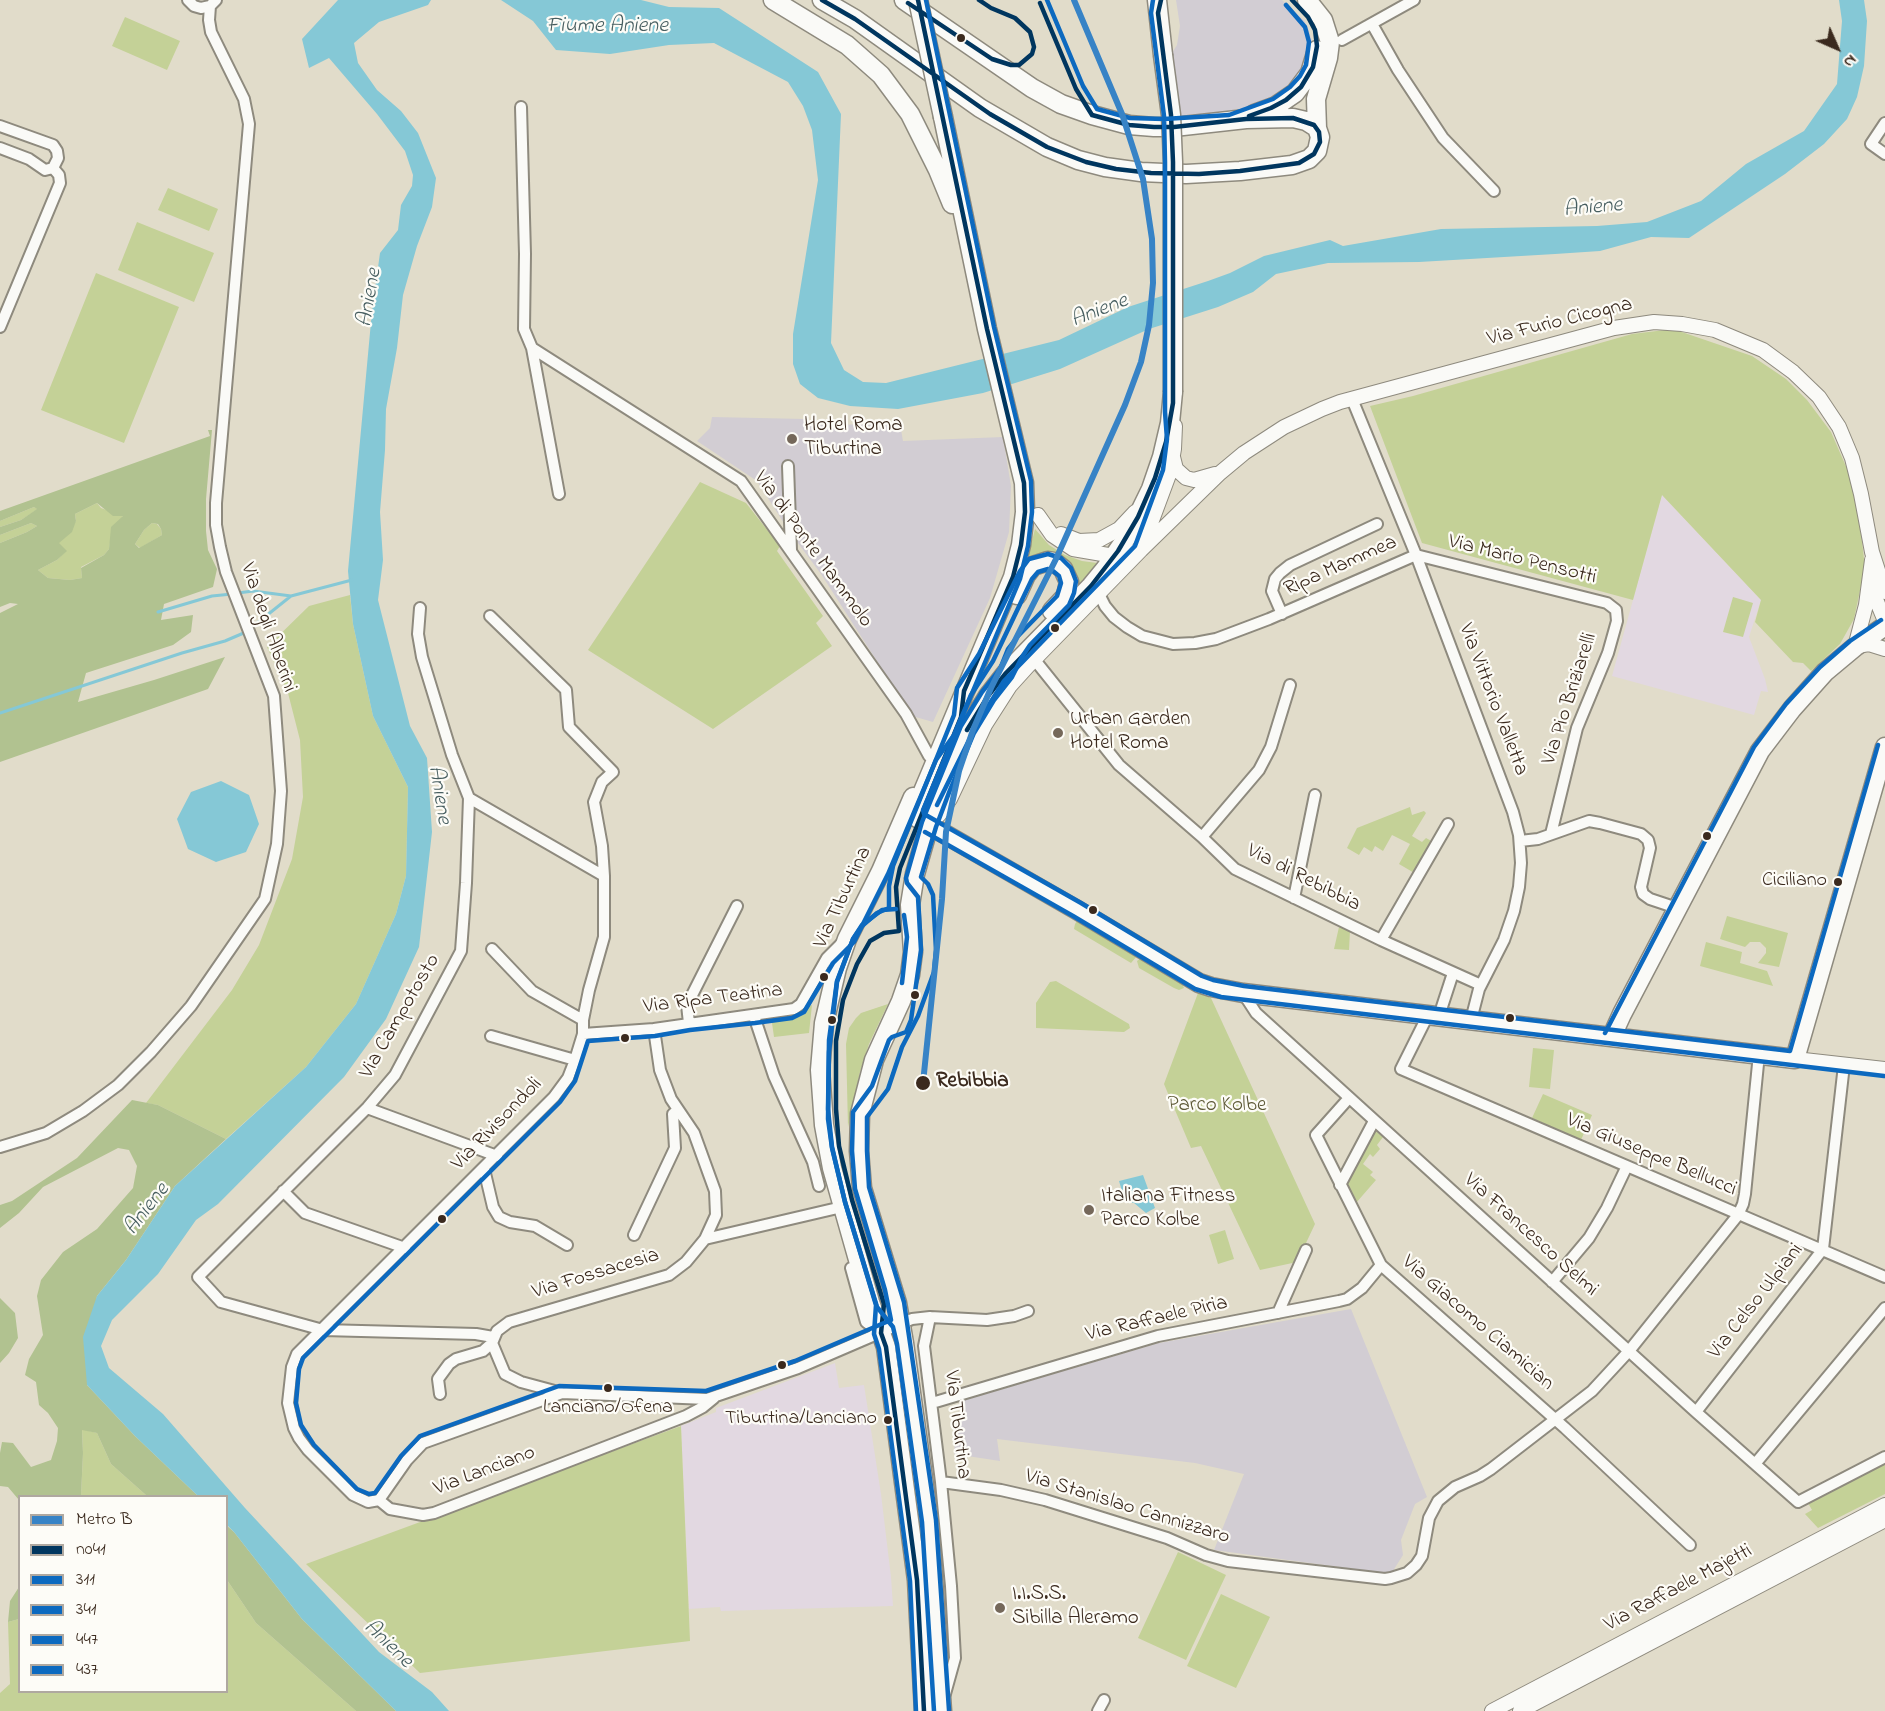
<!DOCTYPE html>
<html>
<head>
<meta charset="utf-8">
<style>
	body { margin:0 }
	#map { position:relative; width:1885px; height:1711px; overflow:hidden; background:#e1dcca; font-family:"Indie Flower",sans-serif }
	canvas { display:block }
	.legend { position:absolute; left:18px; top:1495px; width:210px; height:198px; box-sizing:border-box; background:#fdfcf7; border:2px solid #afa8a0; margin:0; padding:8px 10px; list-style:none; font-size:18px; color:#3b2a1e }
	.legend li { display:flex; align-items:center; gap:12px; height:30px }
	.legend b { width:30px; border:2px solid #afa8a0 }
	.north { position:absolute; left:1807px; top:18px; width:60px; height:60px; -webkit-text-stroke:4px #fdfcf7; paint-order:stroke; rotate:135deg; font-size:16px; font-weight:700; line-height:24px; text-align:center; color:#3b2a1e }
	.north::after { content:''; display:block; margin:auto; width:21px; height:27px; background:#3b2a1e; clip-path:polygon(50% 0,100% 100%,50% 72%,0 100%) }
</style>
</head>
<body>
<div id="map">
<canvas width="1885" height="1711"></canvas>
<ul class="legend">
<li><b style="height:8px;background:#3783c6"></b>Metro B</li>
<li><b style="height:8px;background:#00365f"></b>n041</li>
<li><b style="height:8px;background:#0c69bf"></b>311</li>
<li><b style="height:8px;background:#0c69bf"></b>341</li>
<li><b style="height:8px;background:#0c69bf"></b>447</li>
<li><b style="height:8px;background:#0c69bf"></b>437</li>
</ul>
<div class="north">N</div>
</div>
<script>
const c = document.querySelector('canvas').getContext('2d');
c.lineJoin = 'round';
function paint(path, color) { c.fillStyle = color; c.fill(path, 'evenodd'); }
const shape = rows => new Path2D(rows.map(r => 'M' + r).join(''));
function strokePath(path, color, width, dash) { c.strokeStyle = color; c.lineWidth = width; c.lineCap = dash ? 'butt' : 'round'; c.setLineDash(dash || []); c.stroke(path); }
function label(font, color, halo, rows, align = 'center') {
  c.font = font + ' "Indie Flower",sans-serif'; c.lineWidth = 4.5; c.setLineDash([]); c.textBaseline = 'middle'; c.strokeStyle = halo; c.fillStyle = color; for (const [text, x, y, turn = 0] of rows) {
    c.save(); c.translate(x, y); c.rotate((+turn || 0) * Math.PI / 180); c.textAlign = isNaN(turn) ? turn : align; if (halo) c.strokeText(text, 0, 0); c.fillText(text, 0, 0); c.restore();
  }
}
paint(shape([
	[1662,495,1761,600,1749,637,1765,679,1768,692,1761,691,1754,715,1612,676],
	[835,1363,839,1388,864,1385,881,1494,891,1577,893,1606,721,1611,720,1607,689,1609,681,1426,716,1412,716,1408]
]), '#e2d8e1');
paint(shape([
	[1176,0,1282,0,1304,20,1308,28,1313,44,1294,87,1265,103,1234,110,1178,119,1170,56,1177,45,1180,26],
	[712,417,805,419,806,425,900,424,903,441,1003,437,1011,486,1009,532,990,598,933,722,912,716,821,574,789,531,757,481,697,441,710,428],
	[1351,1309,1427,1497,1415,1504,1401,1540,1403,1555,1391,1574,1214,1550,1244,1474,1195,1463,997,1439,1000,1461,954,1454,956,1428,962,1401,1159,1343]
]), '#d2cdd3');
paint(shape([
	[125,17,180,41,167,70,112,46],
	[168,188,218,209,209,231,158,210],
	[137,222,214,253,194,302,118,270],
	[96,273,179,307,124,443,41,410],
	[1673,329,1752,356,1786,379,1807,400,1831,432,1848,471,1859,516,1865,567,1854,619,1840,644,1811,671,1803,663,1793,662,1755,622,1761,600,1662,495,1633,600,1422,543,1370,406,1413,396,1632,334],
	[700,482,746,503,780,546,777,551,823,616,816,623,832,646,713,729,588,650],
	[97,503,101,508,123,516,110,543,109,549,104,555,81,567,82,578,70,580,48,578,38,570,57,560,66,551,58,543,76,521,75,514],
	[34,507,38,509,21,520,0,527,0,521],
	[31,523,37,526,27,532,0,543,0,535],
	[152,523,157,524,161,529,162,535,140,548,135,544,144,530],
	[1035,529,1049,545,1065,555,1082,561,1097,563,1077,587,1076,579,1027,560],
	[350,595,353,624,373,716,408,787,406,876,396,914,356,1004,306,1067,226,1139,158,1105,146,1103,232,990,259,945,292,859,303,797,300,740,288,693,267,647,309,606],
	[1733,597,1753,603,1743,637,1723,632],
	[1410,807,1412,815,1424,811,1426,813,1412,836,1422,842,1426,838,1435,843,1416,874,1399,864,1410,844,1392,835,1383,851,1375,846,1372,852,1364,847,1359,855,1347,848,1357,828],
	[1727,916,1788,933,1779,967,1758,963,1766,953,1766,948,1760,942,1750,942,1745,947,1720,939],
	[1077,921,1137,956,1131,963,1074,929,1075,924],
	[1339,927,1350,931,1349,950,1334,949],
	[1706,942,1742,952,1740,963,1767,971,1773,986,1700,966],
	[1141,958,1182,983,1184,988,1179,990,1174,988,1139,968,1137,961],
	[1056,981,1129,1024,1130,1028,1124,1032,1036,1028,1036,1003,1050,982],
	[1198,993,1211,998,1315,1224,1297,1262,1260,1270,1201,1146,1191,1148,1164,1084],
	[888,1004,869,1044,860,1072,848,1127,846,1044,849,1028,856,1018,861,1013],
	[812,1005,809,1033,774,1037,771,1016,795,1012],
	[1533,1048,1554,1050,1550,1089,1529,1087],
	[1543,1094,1592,1115,1581,1140,1532,1118],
	[1373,1129,1383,1137,1377,1145,1380,1149,1373,1157,1370,1154,1363,1164,1373,1172,1370,1175,1376,1180,1356,1203,1347,1184],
	[1225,1230,1234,1259,1218,1264,1209,1235],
	[681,1426,690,1641,420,1673,306,1564],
	[82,1429,97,1433,111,1464,147,1496,81,1496,83,1453],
	[1885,1463,1885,1494,1818,1528,1805,1514,1812,1510,1808,1503],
	[1178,1552,1226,1575,1186,1660,1138,1638],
	[227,1580,256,1623,356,1711,0,1711,0,1693,10,1684,8,1622,19,1619,20,1692,226,1692],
	[1221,1594,1270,1617,1236,1688,1187,1666]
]), '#c4d197');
paint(shape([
	[208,430,212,430,206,499,206,531,208,550,217,569,213,587,164,604,161,620,193,615,191,632,173,645,86,673,78,702,154,680,225,657,208,689,0,762,0,613,18,604,10,603,0,607,0,543,27,532,37,526,31,523,0,535,0,527,21,520,37,509,34,507,0,521,0,511,210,436],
	[97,503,113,516,123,516,111,527,109,549,104,555,81,568,82,578,70,580,48,578,38,570,57,560,67,551,59,543,72,532,76,521,75,514],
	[152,523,158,524,161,529,162,535,139,548,135,544,144,530],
	[132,1100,158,1105,226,1139,175,1186,126,1260,97,1296,87,1385,135,1436,198,1496,147,1496,111,1464,97,1433,82,1430,83,1453,81,1496,20,1496,19,1500,8,1487,0,1486,0,1453,2,1442,13,1443,31,1467,51,1460,57,1441,58,1428,48,1413,39,1405,36,1382,25,1375,29,1359,43,1335,37,1296,41,1280,63,1252,97,1229,133,1188,137,1166,129,1150,118,1148,43,1187,19,1213,0,1228,0,1205,12,1201,77,1158],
	[0,1298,15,1313,18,1338,9,1353,0,1363],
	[226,1525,234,1532,302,1619,396,1711,356,1711,256,1623,227,1580],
	[19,1587,19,1619,8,1622,10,1601]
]), '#b1c290');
paint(shape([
	[338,0,431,0,428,5,379,22,354,43,358,63,377,90,401,111,418,133,436,178,432,207,417,246,403,295,397,348,386,409,385,450,380,512,383,560,378,600,410,726,427,758,432,832,419,947,386,1019,344,1077,218,1204,196,1220,158,1274,112,1320,101,1346,109,1368,163,1414,245,1508,379,1652,432,1692,449,1711,396,1711,302,1619,234,1532,227,1525,226,1496,198,1496,135,1436,87,1385,83,1337,97,1296,126,1260,175,1186,306,1067,356,1004,396,914,406,876,408,787,373,716,353,624,348,571,372,311,380,253,398,230,401,205,412,186,413,175,405,151,377,114,329,58,309,68,302,39],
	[501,0,641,0,669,7,719,8,818,72,841,114,831,343,844,370,863,382,886,383,1059,340,1128,307,1208,281,1230,273,1264,256,1330,240,1343,246,1441,229,1597,226,1647,222,1701,201,1746,164,1804,131,1837,84,1842,21,1839,0,1864,0,1867,21,1864,66,1857,97,1847,119,1824,144,1785,174,1689,238,1651,237,1600,251,1555,254,1419,262,1328,263,1276,274,1253,292,1218,307,1149,329,1060,369,983,393,898,409,850,406,818,398,800,384,793,364,793,334,818,180,812,130,803,106,788,82,714,43,669,45,610,54,556,50,533,21],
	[221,781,249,795,259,824,246,852,216,862,188,849,177,819,191,792],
	[1143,1175,1155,1208,1146,1213,1134,1203,1125,1201,1119,1181]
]), '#85c8d6');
strokePath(shape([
	[238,593,253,591,291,596],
	[158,612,212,596,232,594],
	[251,628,291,596,352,580],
	[0,713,182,653,225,641,246,632]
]), '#85c8d6', 3);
const minor = shape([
	[188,0,194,6,201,8,210,6,216,0],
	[1372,24,1398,70,1443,138,1494,191],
	[1342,40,1414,0],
	[521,107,525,254,524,329,532,348,559,494],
	[0,126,53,145,57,151,58,158,53,168],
	[0,148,29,159,45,170,53,168],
	[1885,154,1871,144,1885,123],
	[0,327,60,183,59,175,53,168],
	[532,348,741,481,906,714,929,756],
	[1352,399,1416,555,1513,812,1519,835,1521,863,1519,887,1514,911,1504,940,1479,989,1471,1020],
	[788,466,791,550],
	[1416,555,1607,603,1616,610,1617,621,1608,653,1577,728,1551,834],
	[1099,594,1105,606,1114,617,1127,627,1142,636,1173,644,1195,643,1216,639,1269,619,1416,555],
	[420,608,418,634,422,657,452,755,469,798,466,883,461,951,395,1075,367,1108,198,1277,221,1302,323,1330,476,1334,493,1337],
	[1282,614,1272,591,1275,579,1280,573,1290,565,1377,524],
	[1034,659,1119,765,1202,837,1235,869,1381,940,1481,985],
	[469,798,604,876],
	[1202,837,1259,770,1271,747,1290,685],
	[1520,841,1538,839,1589,821,1600,823,1641,834,1648,840,1650,848,1641,887,1643,894,1650,899,1677,908],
	[1294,898,1315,795],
	[1381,940,1448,824],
	[492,949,532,991,583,1020],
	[1243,993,1256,1013,1696,1412,1798,1502,1885,1457],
	[1428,1015,1401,1069,1885,1277],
	[754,1016,774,1076,813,1162,819,1186],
	[1439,1016,1453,973],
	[689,1023,687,1005,737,906],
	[654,1029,660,1070,671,1099,694,1133,715,1191,716,1215,705,1239],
	[583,1034,654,1029,794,1009,801,1004,827,958,843,942],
	[491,1036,575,1060],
	[1349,1098,1316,1135,1381,1265,1565,1428,1690,1545],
	[367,1108,497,1156],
	[0,1147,46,1133,83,1111,118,1085,151,1052,191,1006,265,899,277,844,281,791,274,696,226,572,220,547,216,525,216,503,249,124,244,99,211,32,209,20,210,6],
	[484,1169,493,1207,499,1217,510,1222,535,1226,567,1245],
	[1340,1185,1374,1121],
	[283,1191,305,1213,405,1248],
	[634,1235,675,1148,673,1114,678,1110],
	[851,1268,866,1322,878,1331],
	[1552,1282,1589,1238,1607,1208,1627,1166],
	[1278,1313,1306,1250],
	[930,1317,924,1346,941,1482,951,1586,955,1658,945,1694],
	[492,1343,505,1374,521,1382,562,1393],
	[440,1394,438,1379,449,1364,456,1359,483,1351,492,1343,497,1331,509,1322,669,1275,686,1262,705,1239,842,1207],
	[932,1403,1158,1336,1339,1301,1347,1299,1362,1288,1381,1265],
	[1696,1412,1823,1249,1844,1065],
	[1755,1464,1885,1308],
	[941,1482,1001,1490,1045,1500,1167,1538,1206,1555,1228,1561,1385,1579,1391,1578,1407,1573,1416,1565,1422,1556,1429,1518,1438,1501,1455,1487,1480,1476,1491,1469,1592,1391,1629,1351,1738,1215,1743,1204,1745,1194,1759,1054],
	[379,1500,368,1502,353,1495,308,1450,299,1438,294,1428,288,1403,292,1367,297,1354,554,1097,568,1078,575,1060,583,1034,583,1020,589,990,604,937,604,876,602,846,594,802,602,782,613,772,569,727,566,690,490,616],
	[379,1500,407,1460,423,1443,562,1393,707,1399,798,1368,912,1319,930,1317,987,1320,1014,1316,1028,1311],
	[379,1500,390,1509,423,1515,434,1513,686,1416,703,1407,714,1398],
	[1098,1711,1104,1700]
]);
const tertiary = shape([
	[1173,457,1176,469,1186,478,1194,480,1215,474],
	[1038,515,1052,535,1073,549,1114,556,1134,552,1141,550,1220,473,1244,453,1284,427,1322,409,1340,402,1614,328,1654,322,1682,324,1715,330,1763,350,1793,372,1819,397,1839,427,1852,458,1861,494,1872,552,1885,592],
	[1061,534,1079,541,1099,540,1119,529,1135,512],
	[1870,585,1885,621],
	[1857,646,1869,644,1885,649],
	[1855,647,1866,605,1872,560],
	[939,815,950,799,985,725,1010,686,1029,665,1141,550,1170,472,1174,449,1175,426],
	[1795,1059,1885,1069],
	[1492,1711,1885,1505],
	[1520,1711,1885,1520]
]);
const primary = shape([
	[773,0,847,45,881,75,910,114,938,170,952,204],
	[822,0,855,19,980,108,1047,147,1078,160,1105,167,1141,172,1186,174,1240,171,1292,165,1309,159,1317,151,1320,137,1317,128,1316,99,1328,58,1330,42,1323,20,1307,0],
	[904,0,1032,88,1061,104,1092,115,1129,125,1154,127,1174,127,1246,119,1293,118,1306,121,1317,128],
	[1157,0,1163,55],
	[1254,114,1276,106,1295,93,1310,73,1317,50],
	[943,117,987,329,1024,483,1025,512,1021,545,1013,577,916,808,916,817,922,821,1077,910,1199,983,1211,987,1243,993,1795,1059,1885,747],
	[1017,595,1026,575,1033,566,1048,561,1054,562,1063,569,1069,582,1066,596,1052,611],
	[913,797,881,871,847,939,837,968,824,1023,820,1070,824,1125,832,1168,870,1302,886,1347,917,1580,924,1711],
	[1612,1036,1622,1014,1760,751,1792,709,1825,672,1855,647,1885,626],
	[942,1711,929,1521,904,1343,897,1303,862,1188,859,1151,860,1114,874,1060,901,1001,910,975,913,952,910,905,915,874,929,825,967,730,988,696,1006,673,1091,586,1105,569,1129,534,1151,489,1162,457,1170,423,1173,392]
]);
strokePath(minor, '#8e8a7e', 14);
strokePath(tertiary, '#8e8a7e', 16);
strokePath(primary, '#8e8a7e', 21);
strokePath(minor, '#fafaf7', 10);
strokePath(tertiary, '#fafaf7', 14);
strokePath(primary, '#fafaf7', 18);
const primaryBridge = shape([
	[918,0,943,117],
	[1163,55,1171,115,1173,162,1173,392]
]);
strokePath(primaryBridge, '#8e8a7e', 21, []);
strokePath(primaryBridge, '#fafaf7', 18);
strokePath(shape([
	[822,0,855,19,990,114,1047,147,1086,162,1116,169,1151,173,1199,174,1240,171,1299,163,1314,154,1320,142,1319,132,1314,125,1293,118,1246,119,1174,127,1154,127,1129,125,1092,115],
	[918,0,987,329,1024,483,1025,512,1021,545,1013,577,964,691,961,717,900,868,896,887,899,931,884,933,870,941,857,964,843,1000,836,1041,836,1109,839,1146,852,1200,884,1304,881,1333,886,1347,917,1580,924,1711],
	[908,3,992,59,1011,65,1019,65,1032,54,1034,47,1030,32,1015,18,991,8,979,0],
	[1040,3,1076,89,1092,115],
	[1249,116,1271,108,1286,100,1301,87,1313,67,1317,46,1315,30,1308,17,1292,0],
	[967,730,988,696,1006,673,1091,586,1118,551,1138,517,1155,478,1166,442,1173,403,1173,162,1171,115,1158,13,1161,0]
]), '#00365f', 4.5);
strokePath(shape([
	[1048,569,1053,571,1059,576,1061,583,1057,596,1018,636,1008,649,1000,669,982,692,961,726,922,822,906,878,907,883,918,897,921,950,911,1020,906,1032,892,1037,889,1040,872,1086,853,1112,852,1151,855,1189,885,1290,891,1320,795,1361,706,1391,559,1386,420,1436,401,1456,375,1493,369,1494,357,1489,314,1445,301,1425,296,1403,299,1369,303,1358,560,1102,575,1081,588,1041,655,1036,690,1030,755,1023,792,1018,804,1012,833,963,854,942,888,874,936,760,954,735,971,695,993,661,1032,579,1038,572,1048,569],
	[925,832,1073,916,1195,989,1221,997,1884,1076]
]), '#0c69bf', 4.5);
strokePath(shape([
	[926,0,994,327,1031,481,1032,512,1028,546,1020,579,923,810,924,814,1081,903,1202,976,1213,980,1244,986,1790,1051,1878,745],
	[1047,0,1083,86,1097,109,1130,118,1164,119,1229,115,1273,99,1290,87,1300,76,1306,65,1309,42,1305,27,1286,5],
	[937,805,978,722,1004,681,1135,546,1163,470,1167,439,1165,412,1165,162,1164,116,1151,13,1153,0],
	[1605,1033,1754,747,1786,704,1820,667,1850,641,1881,620]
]), '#0c69bf', 4.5);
strokePath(shape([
	[896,909,882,910,862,925,853,939,837,982,829,1052,828,1119,832,1148,845,1202,877,1307,893,1327,897,1344,922,1522,934,1711],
	[902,983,907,937,904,915]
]), '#0c69bf', 4.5);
strokePath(shape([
	[916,1711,910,1581,879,1349,874,1334,876,1305,845,1202,832,1147,828,1109,829,1040,837,981,853,939,862,926,877,913,889,908,889,886,893,866,954,715,957,688,979,654,1020,571,1029,559,1048,554,1061,558,1071,568,1076,581,1074,593,1069,605,1030,645,1022,657,1012,677,994,700,974,733,950,790,936,827,921,877,928,884,933,895,936,950,934,972,918,1016,902,1047,888,1089,867,1117,867,1151,869,1187,904,1302,936,1520,949,1710]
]), '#0c69bf', 4.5);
strokePath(shape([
	[923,1083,942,899,946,832,959,771,973,730,991,688,1056,559,1125,405,1141,362,1149,325,1153,283,1152,239,1143,179,1122,114,1074,0]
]), '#3783c6', 6);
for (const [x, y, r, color] of [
	[961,38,5,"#3b2a1e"],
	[792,439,6,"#75685a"],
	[1055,628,5,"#3b2a1e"],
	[1058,733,6,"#75685a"],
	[1707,836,5,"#3b2a1e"],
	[1838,882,5,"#3b2a1e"],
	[1093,910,5,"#3b2a1e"],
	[824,977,5,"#3b2a1e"],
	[915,995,5,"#3b2a1e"],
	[1510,1018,5,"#3b2a1e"],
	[832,1020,5,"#3b2a1e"],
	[625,1038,5,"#3b2a1e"],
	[923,1083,8,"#3b2a1e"],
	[1089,1210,6,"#75685a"],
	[442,1219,5,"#3b2a1e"],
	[782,1365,5,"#3b2a1e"],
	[608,1388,5,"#3b2a1e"],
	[888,1420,5,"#3b2a1e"],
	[1000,1608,6,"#75685a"]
]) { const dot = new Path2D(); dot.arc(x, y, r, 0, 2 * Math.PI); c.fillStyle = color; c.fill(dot); strokePath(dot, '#fdfcf7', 2); }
label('20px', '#3b2a1e', '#fdfcf7', [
	["Ciciliano",1827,882],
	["Lanciano/Ofena",608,1409,"center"],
	["Tiburtina/Lanciano",877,1420]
], 'right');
label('21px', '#3b2a1e', '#fdfcf7', [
	["Via Furio Cicogna",1560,323,-14],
	["Via di Ponte Mammolo",812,550,54],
	["Via Mario Pensotti",1522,561,14],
	["Ripa Mammea",1341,567,-24],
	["Via degli Alberini",267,628,71],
	["Via Pio Briziarelli",1571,699,-72],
	["Via Vittorio Valletta",1492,700,69],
	["Via di Rebibbia",1303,879,27],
	["Via Tiburtina",844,898,-65],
	["Via Ripa Teatina",713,1000,-7],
	["Via Campotosto",401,1017,-60],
	["Via Rivisondoli",498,1125,-46],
	["Via Giuseppe Bellucci",1651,1156,23],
	["Via Francesco Selmi",1530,1236,42],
	["Via Fossacesia",596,1275,-17],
	["Via Celso Ulpiani",1757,1302,-52],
	["Via Raffaele Piria",1157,1320,-13],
	["Via Giacomo Ciamician",1477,1324,41],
	["Via Tiburtina",956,1425,83],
	["Via Lanciano",485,1472,-21],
	["Via Stanislao Cannizzaro",1127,1508,17],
	["Via Raffaele Majetti",1679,1589,-28]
]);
label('21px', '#3b2a1e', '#fdfcf7', [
	["Hotel Roma",804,427],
	["Tiburtina",804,451],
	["Urban Garden",1070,721],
	["Hotel Roma",1070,745],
	["Italiana Fitness",1101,1198],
	["Parco Kolbe",1101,1222],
	["I.I.S.S.",1012,1596],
	["Sibilla Aleramo",1012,1620]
], 'left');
label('bold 21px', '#3b2a1e', '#fdfcf7', [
	["Rebibbia",936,1083]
], 'left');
label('21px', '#5d5936', '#fdfcf7', [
	["Parco Kolbe",1217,1107]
]);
label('italic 22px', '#475e60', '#fdfcf7', [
	["Fiume Aniene",607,27],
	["Aniene",1593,209,-5],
	["Aniene",371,298,-80],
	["Aniene",1100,312,-21],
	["Aniene",438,795,81],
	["Aniene",148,1210,-52],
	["Aniene",387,1645,44]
]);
</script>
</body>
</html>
